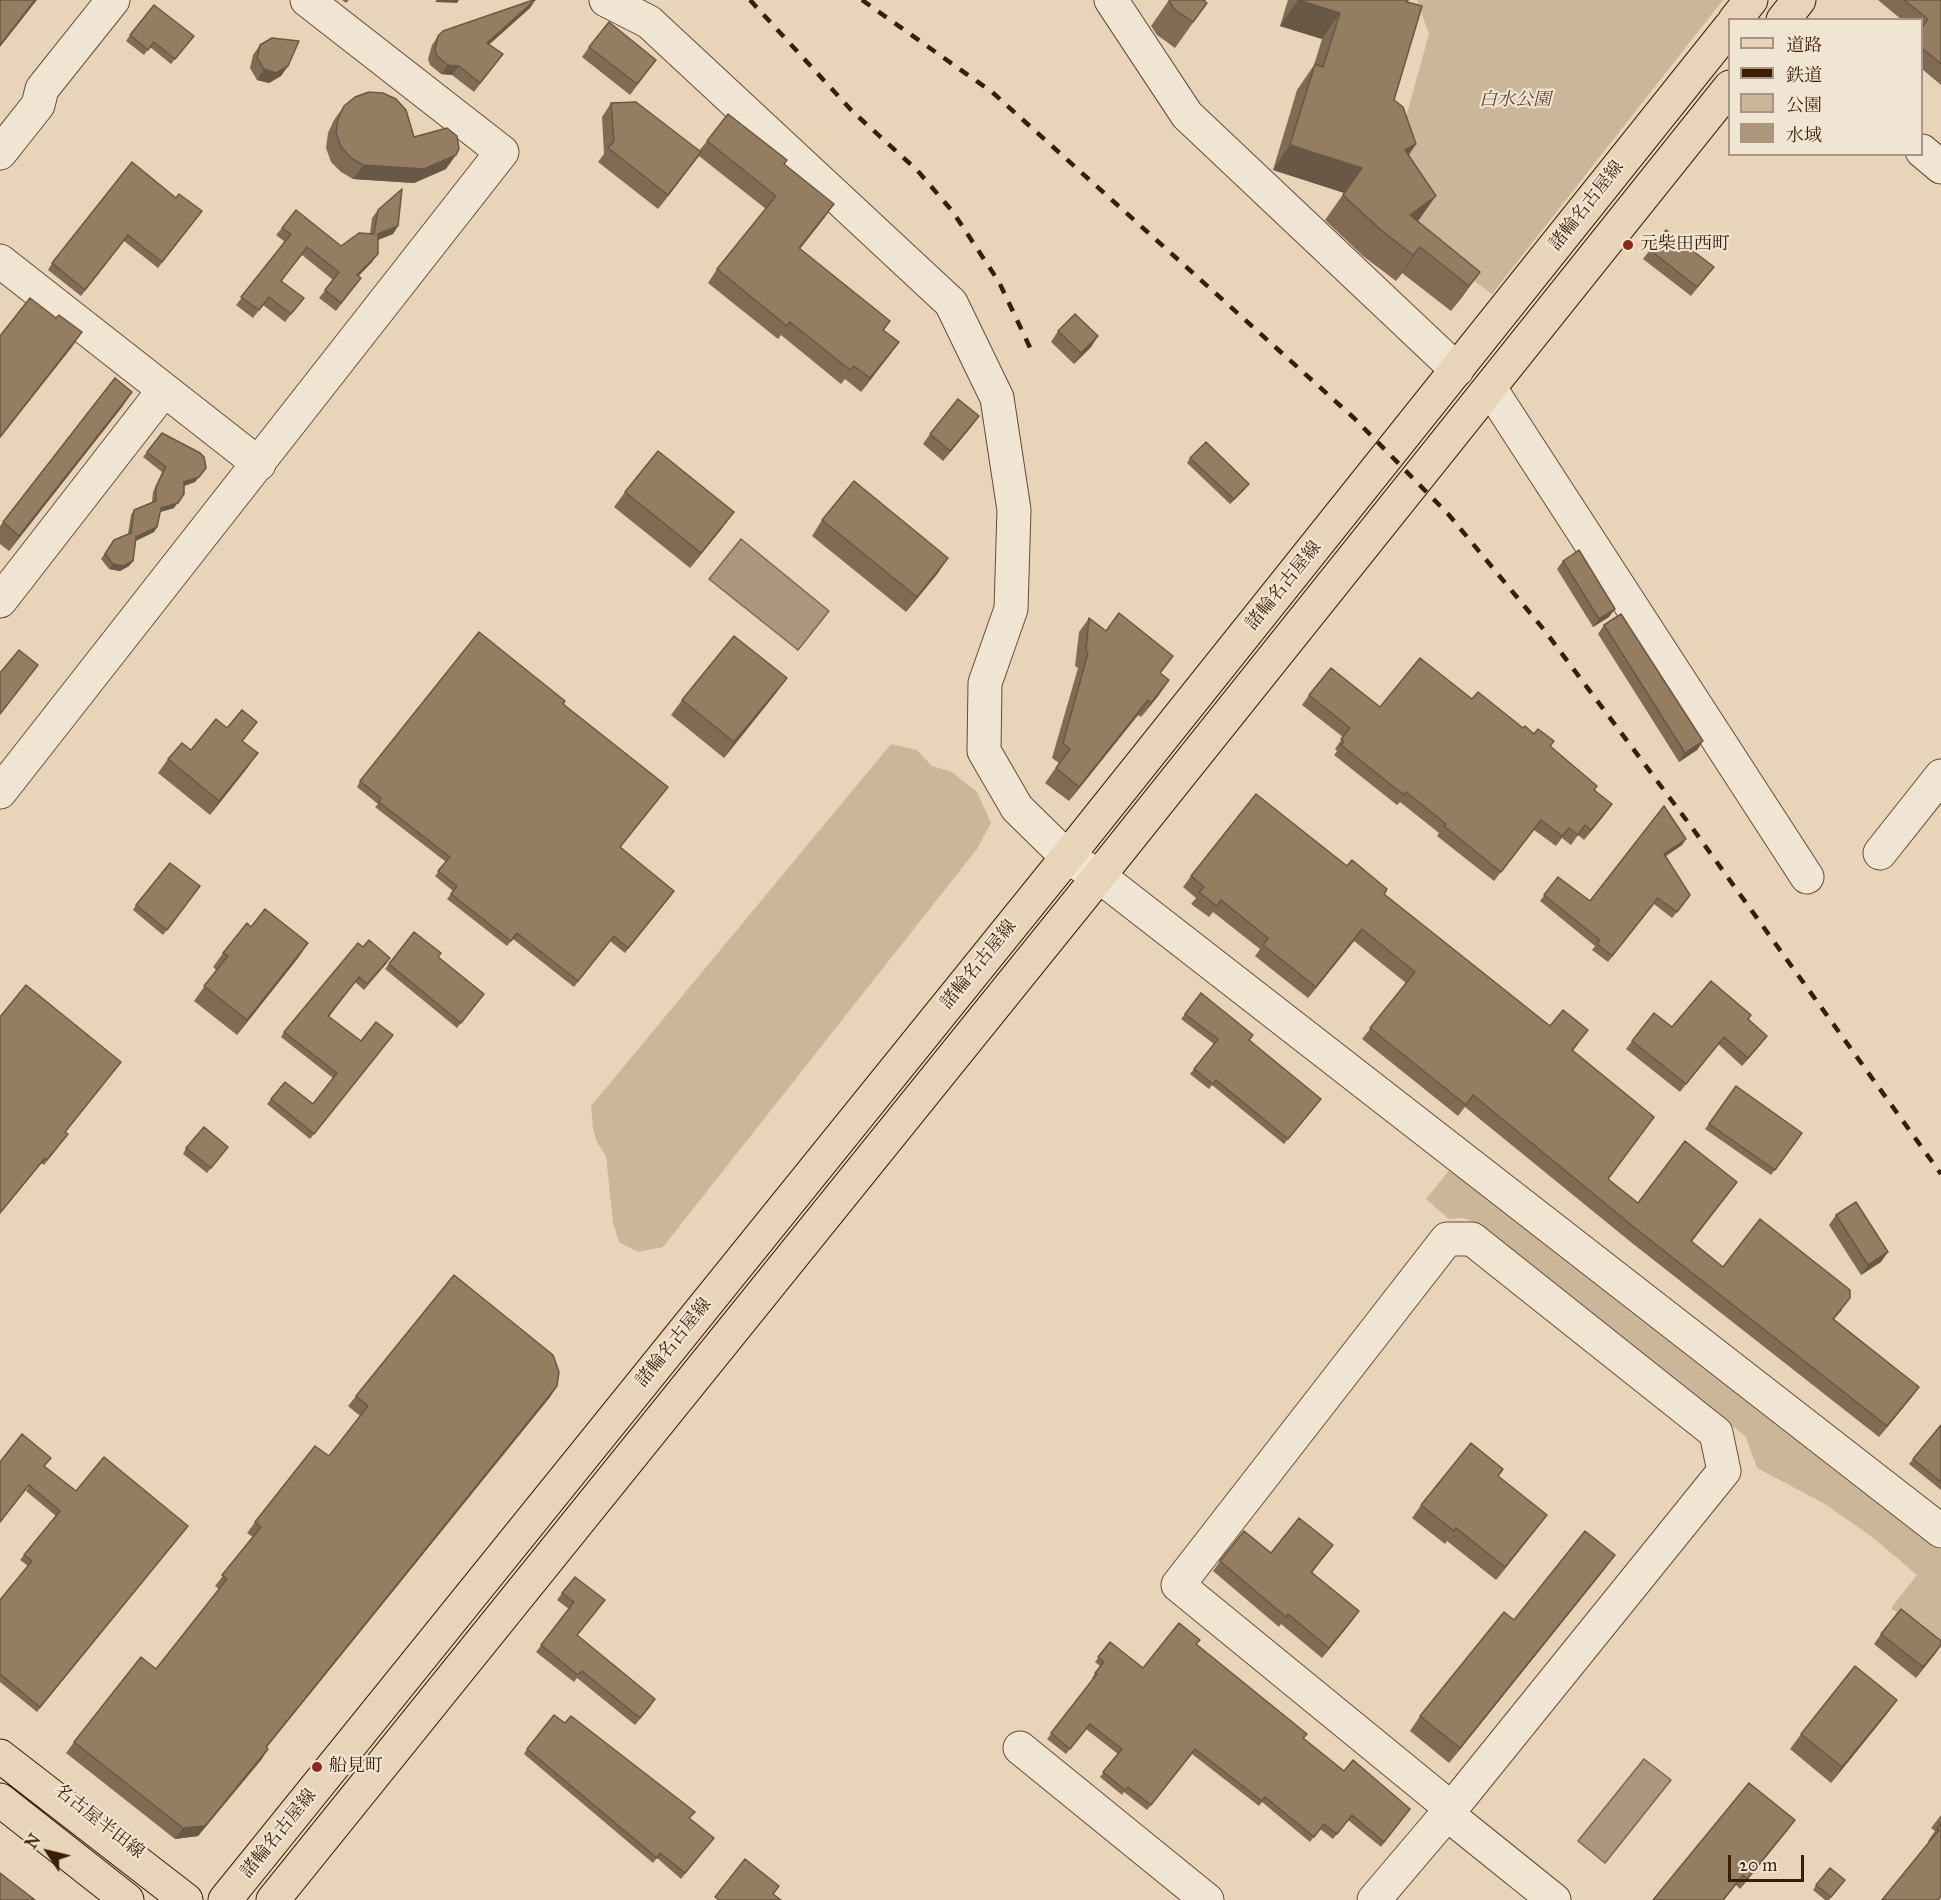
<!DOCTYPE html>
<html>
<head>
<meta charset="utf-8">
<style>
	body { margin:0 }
	#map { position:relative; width:1941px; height:1900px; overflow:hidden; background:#e8d5b9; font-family:"IM FELL Great Primer","Noto Serif JP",serif }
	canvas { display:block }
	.legend { position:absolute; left:1728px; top:18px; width:195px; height:138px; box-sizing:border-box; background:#f0e4d2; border:2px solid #a89480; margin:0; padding:8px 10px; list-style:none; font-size:18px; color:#3b1d04 }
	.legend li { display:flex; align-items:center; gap:12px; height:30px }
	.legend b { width:30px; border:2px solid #a89480 }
	.north { position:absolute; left:18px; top:1822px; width:60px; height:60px; -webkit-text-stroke:4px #f0e4d2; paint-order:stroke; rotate:305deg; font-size:16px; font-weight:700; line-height:24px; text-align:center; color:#3b1d04 }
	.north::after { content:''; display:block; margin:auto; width:21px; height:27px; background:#3b1d04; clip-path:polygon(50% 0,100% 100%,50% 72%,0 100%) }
	.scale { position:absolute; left:1728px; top:1855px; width:76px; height:27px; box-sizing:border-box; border:3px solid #3b1d04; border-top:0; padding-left:8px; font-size:18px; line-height:21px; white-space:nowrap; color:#3b1d04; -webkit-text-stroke:4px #f0e4d2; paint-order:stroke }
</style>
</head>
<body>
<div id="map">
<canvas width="1941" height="1900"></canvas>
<ul class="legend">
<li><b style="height:8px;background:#e8d5b9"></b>道路</li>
<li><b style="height:8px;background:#3b1d04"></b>鉄道</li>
<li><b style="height:16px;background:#cbb69a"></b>公園</li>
<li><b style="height:16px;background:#ad967b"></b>水域</li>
</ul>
<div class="north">N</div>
<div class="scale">20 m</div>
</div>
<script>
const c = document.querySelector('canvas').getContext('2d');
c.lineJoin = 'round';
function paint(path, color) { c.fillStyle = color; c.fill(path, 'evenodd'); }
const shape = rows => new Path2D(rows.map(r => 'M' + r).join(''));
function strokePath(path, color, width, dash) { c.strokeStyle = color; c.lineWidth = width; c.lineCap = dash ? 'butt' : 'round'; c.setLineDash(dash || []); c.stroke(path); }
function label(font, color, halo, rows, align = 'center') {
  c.font = font + ' "IM FELL Great Primer","Noto Serif JP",serif'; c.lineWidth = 4.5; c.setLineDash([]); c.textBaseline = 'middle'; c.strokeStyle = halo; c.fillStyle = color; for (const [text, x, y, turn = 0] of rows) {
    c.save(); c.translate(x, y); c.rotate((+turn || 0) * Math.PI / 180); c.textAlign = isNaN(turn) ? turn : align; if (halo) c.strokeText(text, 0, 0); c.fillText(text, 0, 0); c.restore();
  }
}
paint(shape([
	[1417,0,1723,0,1492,294,1422,243,1401,135,1429,34],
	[891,744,917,750,932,766,952,772,977,792,991,823,977,849,663,1247,638,1252,619,1242,613,1223,606,1156,597,1142,593,1129,591,1106],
	[1455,1163,1941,1550,1941,1647,1891,1608,1917,1575,1872,1537,1825,1504,1757,1468,1746,1437,1480,1225,1464,1218,1449,1219,1426,1199]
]), '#cbb69a');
const water = shape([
	[741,539,829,611,798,650,709,579,741,539],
	[1644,1759,1671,1780,1605,1863,1578,1841,1644,1759]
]);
paint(water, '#ad967b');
strokePath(water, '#7f664b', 1.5);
const minor = shape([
	[606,0,649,22,951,303,997,398,1014,510,1011,609,985,683,984,751,1017,808,1067,857,1099,876,1941,1531],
	[1111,0,1187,115,1457,370],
	[1922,151,1941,167],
	[0,153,38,105,42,89,113,0],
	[0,261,259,464],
	[1490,388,1807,877],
	[0,601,164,390],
	[0,792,502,152,307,0],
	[1880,853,1941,776],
	[1020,1748,1207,1900],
	[1447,1814,1554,1900],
	[1374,1900,1447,1814,1724,1471,1716,1433,1472,1239,1447,1239,1178,1585,1452,1809]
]);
const major = shape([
	[1735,20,1751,0],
	[1783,20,1799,0],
	[225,1900,1067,857,1730,27],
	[273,1900,1099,876,1730,87]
]);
const highway = shape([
	[0,1756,186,1900],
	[0,1800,127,1900]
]);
strokePath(minor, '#664b31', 35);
strokePath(major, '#3b1d04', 35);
strokePath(highway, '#3b1d04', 35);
strokePath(minor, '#f0e4d2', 33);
strokePath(major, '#e8d5b9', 33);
strokePath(highway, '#e8d5b9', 33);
strokePath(shape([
	[750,0,853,112,917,170,953,212,999,282,1034,356],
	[862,0,992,92,1354,418,1449,515,1545,631,1693,829,1941,1174]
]), '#3b1d04', 4.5, [10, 10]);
paint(shape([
	[342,0,349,0,346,3],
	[535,0,530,8,489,44,503,54,474,92,452,75,441,74,430,65,428,59,432,45,438,36],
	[1169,0,1205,0,1204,1,1207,3,1175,48,1157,35,1151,26],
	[1288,0,1408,0,1394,100,1416,144,1409,155,1418,221,1480,272,1462,297,1451,311,1402,273,1396,281,1363,256,1325,220,1344,193,1273,170,1297,90,1314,65,1322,39,1280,26],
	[1878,0,1941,0,1941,85,1922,69,1922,20,1902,20],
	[130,35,190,41,171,64,150,47,144,55,126,41],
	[260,45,288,66,281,76,269,83,257,80,250,68,253,55],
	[589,47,656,60,630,95,582,57],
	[611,103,699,151,707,141,785,164,825,217,800,249,890,321,884,330,899,342,861,392,845,379,841,384,781,335,778,339,708,283,717,269,766,209,699,156,658,209,598,162,604,154,602,117],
	[344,106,414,137,446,169,414,183,353,179,341,172,331,162,326,148,328,133,334,120],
	[176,198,202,211,158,268,124,241,81,296,48,270,52,263],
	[378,210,398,226,393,234,378,240,372,262,358,276,355,286,336,311,319,298,333,280,302,255,281,281,304,298,285,322,263,305,253,318,236,305,285,242,276,235,282,228,341,246,370,234,372,218],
	[1650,250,1707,276,1691,296,1643,259],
	[1058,331,1098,336,1091,347,1074,364,1051,342],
	[115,378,132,392,122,407,9,551,0,544,0,526],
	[979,416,943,461,923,444,930,434],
	[162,433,202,473,195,482,184,486,174,508,160,512,157,527,154,532,136,541,133,561,129,566,120,571,109,569,101,559,114,540,128,534,131,515,134,510,152,502,153,492,162,472,143,457],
	[1190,458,1245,489,1230,504,1187,463],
	[625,492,723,527,690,568,614,507],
	[822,520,938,573,906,612,812,536],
	[1563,561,1609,617,1593,627,1557,569],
	[1089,618,1160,673,1159,695,1141,717,1138,715,1069,801,1045,783,1059,763,1052,758,1078,668,1075,666,1079,632],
	[1604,625,1703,741,1697,750,1679,762,1598,634],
	[787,678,776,693,724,758,671,715,682,700],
	[1309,695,1380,707,1472,699,1523,728,1550,746,1594,790,1605,814,1584,840,1578,835,1571,845,1562,838,1556,846,1534,830,1494,881,1437,836,1439,833,1400,802,1397,805,1334,755,1337,751,1335,749,1343,737,1302,705],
	[563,704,620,847,671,896,625,953,610,941,574,987,513,939,507,946,447,899,453,891,435,876,446,862,375,807,378,804,357,787,360,781],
	[243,742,248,767,210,815,158,773,168,759,191,750],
	[1686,839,1682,845,1666,856,1686,901,1672,918,1654,904,1608,962,1592,950,1595,946,1540,901,1558,877,1590,901],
	[1191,876,1384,894,1550,1026,1580,1041,1573,1051,1608,1179,1638,1203,1737,1182,1691,1242,1723,1267,1842,1310,1834,1319,1919,1387,1911,1398,1879,1437,1632,1243,1465,1107,1458,1116,1362,1039,1406,983,1354,941,1308,998,1255,956,1260,949,1213,912,1209,917,1191,904,1196,898,1183,887],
	[200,886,163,935,133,910,136,905],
	[251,927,308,943,298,958,237,1035,194,1001,216,970,213,967,223,953],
	[414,932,438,957,484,994,457,1028,385,969],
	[363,947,387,963,364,990,355,982,329,1017,361,1041,393,1035,310,1139,267,1104,271,1099,313,1104,333,1078,281,1037,284,1032],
	[1201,993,1250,1040,1317,1104,1284,1144,1212,1085,1209,1089,1190,1074,1214,1044,1181,1019],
	[1749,1019,1761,1044,1742,1066,1718,1044,1680,1092,1626,1049,1632,1041,1672,1027],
	[1736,1086,1802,1133,1771,1175,1705,1129],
	[65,1133,64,1139,44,1165,41,1163],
	[228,1147,207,1173,183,1154,186,1148],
	[1836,1215,1881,1262,1861,1275,1829,1225],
	[557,1386,550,1397,266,1748,268,1749,261,1760,198,1836,175,1839,66,1753,74,1742,156,1669,219,1589,215,1586,253,1537,247,1533,255,1522,329,1456,360,1416,348,1406,356,1396],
	[1941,1425,1941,1490,1909,1464],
	[45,1467,76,1491,184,1531,37,1712,0,1682,0,1600,28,1566,20,1560,56,1516,26,1491],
	[1503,1469,1498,1476,1537,1528,1496,1580,1447,1541,1445,1544,1412,1518,1421,1505],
	[1333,1545,1312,1573,1352,1621,1322,1658,1281,1624,1279,1627,1213,1571,1220,1561,1271,1553],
	[1604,1570,1449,1763,1410,1731,1420,1716],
	[562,1593,605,1600,577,1635,651,1706,635,1725,577,1678,574,1682,536,1652,569,1609,557,1600],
	[1881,1634,1941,1645,1916,1678,1874,1644],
	[1110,1642,1143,1668,1196,1645,1303,1739,1344,1771,1406,1814,1381,1847,1348,1820,1333,1839,1320,1829,1310,1842,1262,1802,1259,1806,1192,1754,1147,1810,1124,1792,1122,1795,1100,1777,1118,1754,1086,1729,1066,1754,1047,1739,1093,1679,1092,1678,1100,1666,1095,1662],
	[1897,1700,1886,1715,1831,1783,1790,1749,1801,1734],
	[527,1749,690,1818,710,1843,681,1879,657,1858,653,1863,524,1754],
	[1941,1815,1941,1897,1939,1900,1882,1900,1929,1842,1928,1841,1935,1831,1931,1828],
	[1795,1820,1740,1889,1736,1885,1724,1900,1653,1900],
	[1816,1885,1841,1885,1829,1900,1825,1900,1813,1890]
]), '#806c54');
paint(shape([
	[35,0,37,0,0,47,0,45],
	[437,0,459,0,457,3,435,2],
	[535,0,530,8,481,52,487,43],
	[1298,0,1340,13,1322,39,1280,26],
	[448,65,459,66,452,75,441,74],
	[288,66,281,76,269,83,257,80,264,69],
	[1416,144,1399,169,1405,150],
	[1290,145,1362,168,1345,193,1273,170],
	[701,152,691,166,658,209,668,195],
	[456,155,446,169,414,183,353,179,363,165],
	[1436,196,1418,221,1393,240,1410,215],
	[834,204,825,217,789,262,799,248],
	[398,226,393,234,372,242,378,234],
	[1420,247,1402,273,1396,281,1413,255],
	[378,254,372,262,352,283,357,275],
	[1480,272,1462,297,1451,311,1469,286],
	[82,332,72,347,0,438,0,437],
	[1098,336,1091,347,1074,364,1081,353],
	[899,342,889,356,861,392,870,378],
	[132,392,122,407,9,551,19,536],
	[979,416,972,426,943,461,950,451],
	[206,468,195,482,181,487,184,482],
	[1249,484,1245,489,1230,504,1234,499],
	[184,494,174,508,157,513,161,508],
	[734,512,723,527,690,568,701,553],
	[157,527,154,532,133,542,136,537],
	[948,558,938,573,906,612,917,597],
	[133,561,129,566,120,571,109,569,113,564],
	[1615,609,1609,617,1593,627,1599,619],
	[787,678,776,693,724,758,734,742],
	[1169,680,1159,695,1141,717,1151,703],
	[1148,700,1138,715,1069,801,1079,787],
	[1703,741,1697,750,1679,762,1685,753],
	[258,753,248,767,210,815,219,801],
	[1612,804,1605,814,1584,840,1591,830],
	[1686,839,1682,845,1660,860,1664,854],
	[1362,929,1354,941,1308,998,1316,987],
	[308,943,298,958,237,1035,247,1020],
	[1767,1036,1761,1044,1742,1066,1748,1058],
	[1737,1182,1729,1193,1683,1253,1691,1241],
	[1888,1252,1881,1262,1861,1275,1868,1265],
	[557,1386,550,1397,258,1758,266,1747],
	[1919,1387,1911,1398,1879,1437,1887,1426],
	[1547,1515,1537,1528,1496,1580,1505,1567],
	[1615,1555,1604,1570,1449,1763,1460,1748],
	[1359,1611,1352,1621,1322,1658,1329,1648],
	[1941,1645,1936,1653,1916,1678,1923,1667],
	[1897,1700,1886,1715,1831,1783,1842,1767],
	[268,1749,261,1760,198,1836,175,1839,183,1828],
	[1795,1820,1788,1830,1740,1889,1747,1879]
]), '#685845');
const building = shape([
	[0,0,35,0,0,45,0,0],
	[533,0,535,0,487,43,503,54,480,83,459,66,448,65,437,56,435,50,438,36,443,31,533,0],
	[1170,0,1205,0,1204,1,1207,3,1193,22,1175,10,1169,1,1170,0],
	[1298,0,1408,0,1407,2,1422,6,1394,100,1403,107,1416,144,1405,150,1436,196,1410,215,1480,272,1469,286,1420,247,1413,255,1381,230,1343,195,1362,168,1290,145,1315,64,1323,67,1340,13,1298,0],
	[1904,0,1941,0,1941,64,1922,48,1922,27,1928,19,1904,0],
	[154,5,194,36,175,59,154,42,148,50,130,35,154,5],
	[609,22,656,60,637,84,589,47,609,22],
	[272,38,299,41,288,66,276,73,264,69,257,58,260,45,272,38],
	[369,92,383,93,396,99,406,110,414,137,447,128,457,136,459,149,456,155,424,169,363,165,351,158,341,147,336,133,338,119,344,106,355,97,369,92],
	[636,102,701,152,668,195,608,148,614,141,611,103,636,102],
	[728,114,787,160,784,164,834,204,799,248,890,321,883,330,899,342,870,378,854,366,850,370,790,322,787,326,717,269,776,196,707,141,728,114],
	[132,162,176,198,179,194,202,211,162,262,128,235,85,290,52,263,132,162],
	[402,189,398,226,378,234,378,254,357,275,361,278,341,303,325,290,339,272,307,247,281,281,304,298,291,314,269,297,259,310,241,297,291,234,282,228,296,210,341,246,359,233,374,234,378,210,402,189],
	[1666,230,1714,267,1697,287,1650,250,1666,230],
	[30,298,56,318,59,315,82,332,0,437,0,336,30,298],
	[1075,314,1098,336,1081,353,1058,331,1075,314],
	[115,378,132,392,19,536,3,522,115,378],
	[958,399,979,416,950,451,930,434,958,399],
	[162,433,200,453,204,457,206,468,199,477,184,482,184,494,178,503,161,508,157,527,136,537,133,561,123,566,113,564,105,554,114,540,131,533,134,510,156,501,156,487,166,467,147,452,162,433],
	[1206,442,1249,484,1234,499,1190,458,1206,442],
	[658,451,734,512,701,553,625,492,658,451],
	[854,481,948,558,917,597,822,520,854,481],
	[1579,550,1615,609,1599,619,1563,561,1579,550],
	[1119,613,1173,656,1160,673,1169,680,1151,703,1148,700,1079,787,1056,768,1070,749,1063,743,1088,653,1086,651,1089,618,1106,631,1119,613],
	[1621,614,1703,741,1685,753,1604,625,1621,614],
	[479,632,565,701,563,704,668,787,620,847,674,891,628,948,614,936,578,981,517,933,511,941,451,894,457,886,438,871,450,857,379,802,381,798,360,781,479,632],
	[734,636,787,678,734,742,682,700,734,636],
	[19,650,38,665,0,714,0,673,19,650],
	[1420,658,1472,699,1478,692,1523,728,1525,726,1534,734,1538,729,1554,741,1550,746,1597,786,1594,790,1612,804,1591,830,1585,825,1578,835,1569,828,1562,836,1541,820,1501,872,1444,826,1446,824,1406,792,1404,795,1341,745,1344,741,1341,739,1350,728,1309,695,1331,668,1380,707,1420,658],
	[242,710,257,722,242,741,258,753,219,801,168,759,182,743,191,750,216,719,227,728,242,710],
	[1256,794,1347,866,1352,860,1387,889,1384,894,1550,1026,1563,1010,1588,1030,1572,1050,1654,1117,1608,1179,1638,1203,1685,1141,1737,1182,1691,1241,1723,1267,1760,1219,1850,1290,1850,1298,1833,1319,1919,1387,1887,1426,1640,1232,1473,1095,1466,1105,1370,1028,1415,972,1362,929,1316,987,1263,945,1268,938,1221,900,1217,906,1199,892,1204,887,1191,876,1256,794],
	[1664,806,1686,839,1664,854,1690,895,1677,912,1658,898,1612,956,1597,944,1600,940,1544,895,1558,877,1590,901,1664,806],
	[170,863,200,886,167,930,136,905,170,863],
	[265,909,308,943,247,1020,204,986,228,956,223,953,247,923,251,927,265,909],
	[414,932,441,953,438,957,484,994,461,1023,389,964,414,932],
	[369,940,390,958,367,984,359,977,328,1016,361,1041,376,1022,393,1035,314,1134,271,1099,285,1082,313,1104,337,1073,284,1032,358,943,363,947,369,940],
	[1711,981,1751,1015,1748,1019,1767,1036,1748,1058,1724,1037,1686,1084,1632,1041,1654,1013,1672,1027,1711,981],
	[26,985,121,1062,65,1132,68,1134,47,1160,45,1158,0,1213,0,1017,26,985],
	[1201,993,1253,1035,1249,1040,1321,1099,1288,1139,1216,1080,1213,1084,1194,1069,1218,1039,1185,1014,1201,993],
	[1736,1086,1802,1133,1775,1170,1709,1124,1736,1086],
	[204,1127,228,1147,211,1168,186,1148,204,1127],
	[1856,1202,1888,1252,1868,1265,1836,1215,1856,1202],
	[454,1275,553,1355,559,1372,557,1386,266,1747,268,1749,205,1826,183,1828,74,1742,141,1657,156,1669,227,1579,222,1575,261,1527,255,1522,315,1446,329,1456,368,1406,356,1396,454,1275],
	[1941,1425,1941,1482,1913,1459,1941,1425],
	[22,1434,51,1458,44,1466,76,1491,104,1457,188,1526,40,1707,0,1674,0,1600,32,1561,24,1555,60,1511,29,1485,0,1522,0,1462,22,1434],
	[1471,1443,1503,1469,1498,1476,1547,1515,1505,1567,1456,1528,1454,1531,1421,1505,1471,1443],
	[1299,1518,1333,1545,1311,1572,1359,1611,1329,1648,1288,1614,1286,1617,1220,1561,1244,1531,1271,1553,1299,1518],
	[1585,1531,1615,1555,1460,1748,1420,1716,1504,1612,1514,1620,1585,1531],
	[575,1577,605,1600,577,1635,655,1699,640,1718,582,1671,578,1675,541,1645,574,1602,562,1593,575,1577],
	[1901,1609,1941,1641,1941,1645,1923,1667,1881,1634,1901,1609],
	[1179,1623,1200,1640,1196,1644,1307,1734,1303,1738,1344,1771,1353,1760,1410,1809,1384,1842,1352,1815,1337,1834,1324,1824,1314,1837,1265,1797,1262,1801,1195,1749,1151,1805,1128,1787,1125,1790,1103,1772,1122,1749,1090,1724,1070,1749,1051,1733,1097,1674,1095,1673,1104,1662,1098,1657,1110,1642,1143,1668,1179,1623],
	[1855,1666,1897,1700,1842,1767,1801,1734,1855,1666],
	[554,1715,565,1723,571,1716,695,1812,689,1818,714,1838,685,1873,660,1853,657,1858,527,1749,554,1715],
	[1749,1783,1795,1820,1747,1879,1743,1875,1723,1900,1653,1900,1749,1783],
	[1941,1823,1941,1896,1938,1900,1882,1900,1939,1830,1937,1829,1941,1823],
	[745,1859,779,1886,773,1894,781,1900,719,1900,715,1897,745,1859],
	[1830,1868,1845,1880,1831,1897,1816,1885,1830,1868],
	[0,1873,35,1900,0,1900,0,1873]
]);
paint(building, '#957d62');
strokePath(building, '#685845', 1.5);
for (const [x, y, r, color] of [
	[1628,245,6,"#8f2418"],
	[317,1767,6,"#8f2418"]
]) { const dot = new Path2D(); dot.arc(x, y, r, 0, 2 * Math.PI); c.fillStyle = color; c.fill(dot); strokePath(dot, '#f0e4d2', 2); }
label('italic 18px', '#5f432a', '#f0e4d2', [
	["白水公園",1515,101]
]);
label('18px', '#3b1d04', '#f0e4d2', [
	["諸輪名古屋線",1587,206,-52],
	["諸輪名古屋線",1284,586,-51],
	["諸輪名古屋線",979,965,-51],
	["諸輪名古屋線",674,1343,-51],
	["名古屋半田線",99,1822,38],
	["諸輪名古屋線",279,1834,-51]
]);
label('18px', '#3b1d04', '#f0e4d2', [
	["元柴田西町",1640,245],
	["船見町",329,1767]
], 'left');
</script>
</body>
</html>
